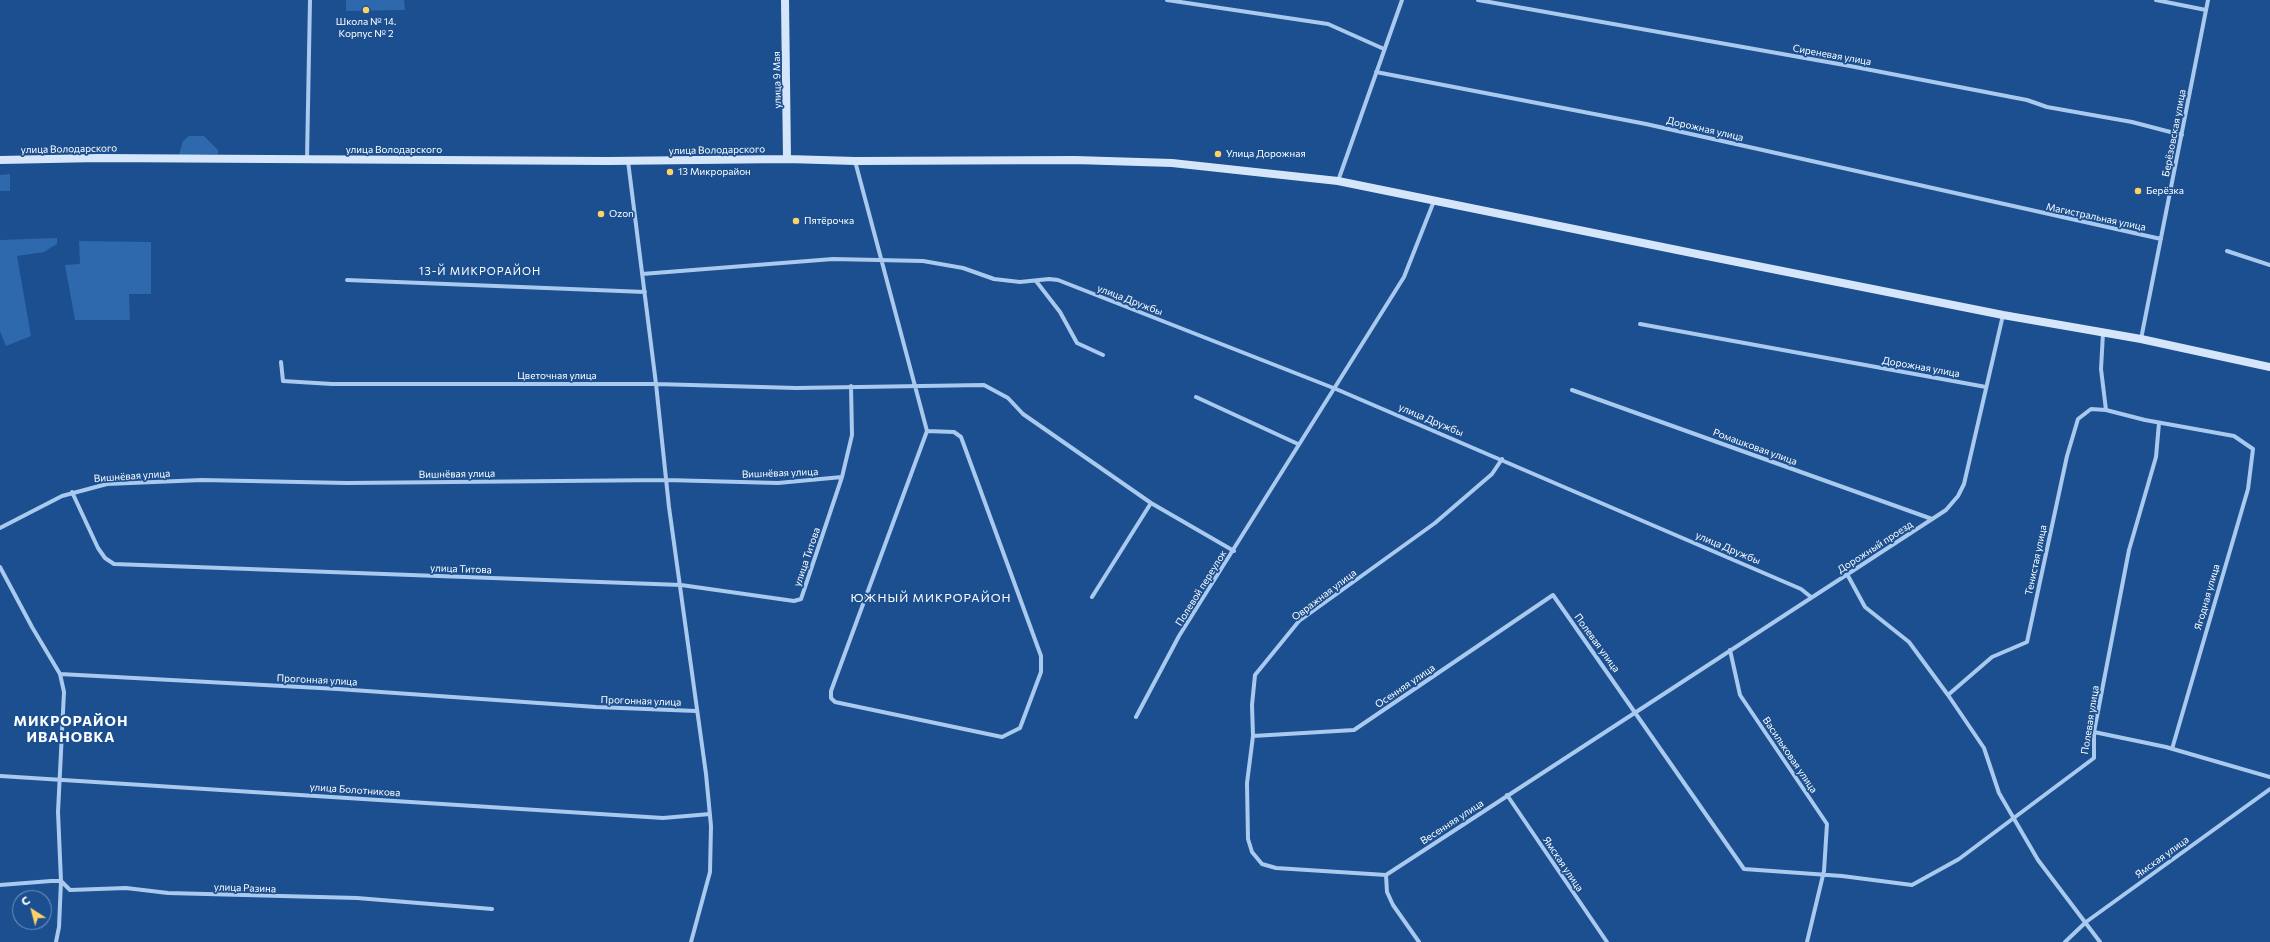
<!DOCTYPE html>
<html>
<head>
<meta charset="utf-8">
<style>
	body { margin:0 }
	#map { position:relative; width:2270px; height:942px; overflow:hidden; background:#1b4f8f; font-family:Commissioner,sans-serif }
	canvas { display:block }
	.north { position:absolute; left:12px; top:890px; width:40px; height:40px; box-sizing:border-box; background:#1b4f8f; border:1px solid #7695bc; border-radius:50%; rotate:324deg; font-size:11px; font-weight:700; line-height:16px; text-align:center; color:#fff }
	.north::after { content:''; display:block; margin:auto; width:14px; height:18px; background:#ffd166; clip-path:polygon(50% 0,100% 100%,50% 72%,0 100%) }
</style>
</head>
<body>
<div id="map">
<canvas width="2270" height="942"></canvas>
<div class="north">С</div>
</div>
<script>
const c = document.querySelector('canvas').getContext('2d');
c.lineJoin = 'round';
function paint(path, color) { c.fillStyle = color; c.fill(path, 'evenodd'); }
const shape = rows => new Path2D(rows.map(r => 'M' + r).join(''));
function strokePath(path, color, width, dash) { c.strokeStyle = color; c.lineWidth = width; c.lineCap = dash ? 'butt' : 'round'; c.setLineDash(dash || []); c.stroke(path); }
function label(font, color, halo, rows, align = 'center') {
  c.font = font + ' Commissioner,sans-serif'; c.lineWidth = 3.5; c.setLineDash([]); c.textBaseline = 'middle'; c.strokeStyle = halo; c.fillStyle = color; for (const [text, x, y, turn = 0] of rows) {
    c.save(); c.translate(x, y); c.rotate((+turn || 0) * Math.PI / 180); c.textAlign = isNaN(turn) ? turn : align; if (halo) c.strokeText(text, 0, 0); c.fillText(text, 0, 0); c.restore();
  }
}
paint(shape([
	[346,0,404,0,405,10,346,11],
	[189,136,204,136,218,150,218,154,179,155,183,141],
	[10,174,10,191,0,191,0,175],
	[57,238,57,244,44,252,17,256,31,336,6,346,0,331,0,240],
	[79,241,151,242,151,294,129,294,130,320,75,320,65,265,80,264]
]), '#2e69ad');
strokePath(shape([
	[1167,0,1328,24,1384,49],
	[1478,0,1850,66,2027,100,2047,107,2132,122,2182,135],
	[2156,0,2206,10],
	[1376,72,1646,124,2161,239],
	[307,159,310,0],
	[628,161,656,384,669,507,706,774,711,826,710,872,691,942],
	[855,161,927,431,954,432,961,437,1041,656,1041,672,1020,728,1002,737,835,702,831,698,831,691,927,431],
	[1338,181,1402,0],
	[2227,251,2270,265],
	[642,274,833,259,923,261,963,268,994,279,1020,282,1049,279,1058,280,1336,389,1801,589,1811,597],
	[347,280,645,292],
	[1036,281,1060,312,1077,343,1103,355],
	[1640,324,1986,387],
	[2103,333,2101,369,2106,410,2145,420,2234,436,2253,449,2248,489,2172,749],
	[2141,339,2208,0],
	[281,362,283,381,332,384,656,384,796,388,984,385,1008,398,1023,414,1151,503,1234,551],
	[1572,390,1932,519],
	[1196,397,1298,444],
	[1502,459,1492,474,1435,523,1299,621,1255,675,1252,705,1253,736,1247,783,1248,839,1252,852,1262,864,1276,868,1386,875,1946,510,1958,496,1964,484,2003,315],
	[72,492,98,548,105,558,114,564,681,585,794,601,801,599,842,477,852,435,851,386],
	[0,528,62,496,107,484,202,480,347,483,666,480,778,483,842,477],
	[0,567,32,627,60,674,338,689,596,707,696,711],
	[1847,574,1865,607,1909,642,1948,695,1984,748,1999,793,2038,860,2100,942],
	[1092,597,1151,503],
	[1730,650,1740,695,1827,824,1824,871,1807,942],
	[1948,695,1992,657,2027,642,2067,456,2078,419,2091,409,2106,410],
	[1136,717,1179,636,1404,277,1434,201],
	[2094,732,2166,747,2270,777],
	[1253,736,1354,730,1553,595,1744,869,1842,876,1912,885,1959,859,2094,758,2094,732,2129,550,2156,457,2159,423],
	[0,776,663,818,710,814],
	[1507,795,1607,942],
	[1386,875,1387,892,1393,905,1419,942],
	[0,885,51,881,61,881,70,890,126,888,168,893,357,898,492,909],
	[56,942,59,927,61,881,58,812,64,692,60,674],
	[2065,942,2086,922,2270,789]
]), '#a9c9ee', 4);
strokePath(shape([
	[785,0,787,159],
	[0,160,99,158,608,161,787,159,855,161,1075,160,1172,163,1338,181,1692,253,2003,315,2141,339,2270,367]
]), '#d6e6fa', 8);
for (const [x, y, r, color] of [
	[366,10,4,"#ffd166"],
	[1218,154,4,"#ffd166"],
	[670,172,4,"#ffd166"],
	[2138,191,4,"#ffd166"],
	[601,214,4,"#ffd166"],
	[796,221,4,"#ffd166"]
]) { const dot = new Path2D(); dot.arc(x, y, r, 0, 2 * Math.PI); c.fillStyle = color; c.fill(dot); strokePath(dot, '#1b4f8f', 1.5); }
label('10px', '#fff', '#1b4f8f', [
	["Школа № 14.",366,22,"center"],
	["Корпус № 2",366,34,"center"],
	["Улица Дорожная",1226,154],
	["13 Микрорайон",678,172],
	["Берёзка",2146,191],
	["Ozon",609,214],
	["Пятёрочка",804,221]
], 'left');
label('10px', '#fff', '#1b4f8f', [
	["Сиреневая улица",1832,55,10],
	["улица 9 Мая",777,80,-91],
	["Дорожная улица",1705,129,13],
	["Берёзовская улица",2174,133,-79],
	["улица Володарского",69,149,-1],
	["улица Володарского",394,150],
	["улица Володарского",717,150,-1],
	["Магистральная улица",2096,217,12],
	["улица Дружбы",1130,300,21],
	["Дорожная улица",1921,367,10],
	["Цветочная улица",557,376],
	["улица Дружбы",1431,420,23],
	["Ромашковая улица",1755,447,20],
	["Вишнёвая улица",780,473,-2],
	["Вишнёвая улица",457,474,-1],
	["Вишнёвая улица",132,476,-4],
	["Дорожный проезд",1875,547,-33],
	["улица Дружбы",1728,548,23],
	["улица Титова",807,557,-71],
	["Тенистая улица",2036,560,-78],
	["улица Титова",461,569,2],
	["Полевой переулок",1201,588,-58],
	["Овражная улица",1324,595,-37],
	["Ягодная улица",2207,597,-74],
	["Полевая улица",1597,643,54],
	["Прогонная улица",317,680,3],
	["Осенняя улица",1405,686,-34],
	["Прогонная улица",641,701,2],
	["Полевая улица",2090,720,-81],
	["Васильковая улица",1790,755,56],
	["улица Болотникова",355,790,4],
	["Весенняя улица",1452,822,-33],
	["Ямская улица",2162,857,-36],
	["Ямская улица",1563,864,56],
	["улица Разина",245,888,2]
]);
c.letterSpacing = '1px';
label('11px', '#fff', '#1b4f8f', [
	["13-Й МИКРОРАЙОН",480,271]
]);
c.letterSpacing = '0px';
c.letterSpacing = '1px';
label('12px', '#fff', '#1b4f8f', [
	["ЮЖНЫЙ МИКРОРАЙОН",931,598]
]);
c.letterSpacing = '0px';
c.letterSpacing = '1px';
label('bold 14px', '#fff', '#1b4f8f', [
	["МИКРОРАЙОН",71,721],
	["ИВАНОВКА",71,737]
]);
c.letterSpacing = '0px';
</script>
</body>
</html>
